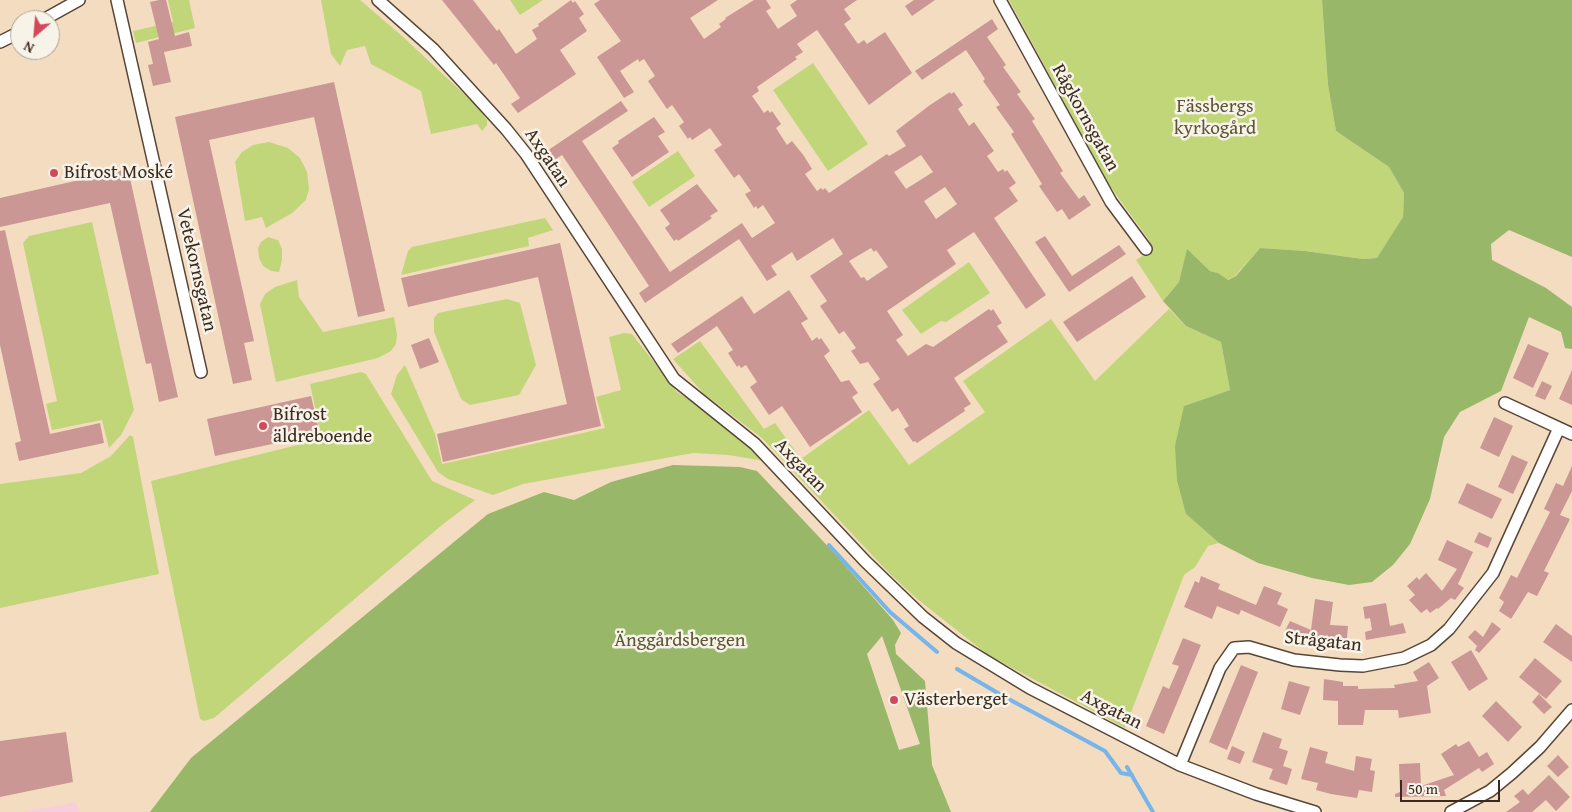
<!DOCTYPE html>
<html>
<head>
<meta charset="utf-8">
<style>
	body { margin:0 }
	#map { position:relative; width:1572px; height:812px; overflow:hidden; background:#f4dcc1; font-family:"Gentium Book Plus",serif }
	canvas { display:block }
	.north { position:absolute; left:10px; top:10px; width:50px; height:50px; box-sizing:border-box; background:#f7f3e8; border:1px solid #aca397; border-radius:50%; rotate:207deg; font-size:14px; font-weight:700; line-height:20px; text-align:center; color:#3b2a1e }
	.north::after { content:''; display:block; margin:auto; width:18px; height:22px; background:#d1495b; clip-path:polygon(50% 0,100% 100%,50% 72%,0 100%) }
	.scale { position:absolute; left:1400px; top:780px; width:100px; height:22px; box-sizing:border-box; border:2px solid #3b2a1e; border-top:0; padding-left:6px; font-size:15px; line-height:18px; white-space:nowrap; color:#3b2a1e; -webkit-text-stroke:4px #f7f3e8; paint-order:stroke }
</style>
</head>
<body>
<div id="map">
<canvas width="1572" height="812"></canvas>
<div class="north">N</div>
<div class="scale">50 m</div>
</div>
<script>
const c = document.querySelector('canvas').getContext('2d');
c.lineJoin = 'round';
function paint(path, color) { c.fillStyle = color; c.fill(path, 'evenodd'); }
const shape = rows => new Path2D(rows.map(r => 'M' + r).join(''));
function strokePath(path, color, width, dash) { c.strokeStyle = color; c.lineWidth = width; c.lineCap = dash ? 'butt' : 'round'; c.setLineDash(dash || []); c.stroke(path); }
function label(font, color, halo, rows, align = 'center') {
  c.font = font + ' "Gentium Book Plus",serif'; c.lineWidth = 5; c.setLineDash([]); c.textBaseline = 'middle'; c.strokeStyle = halo; c.fillStyle = color; for (const [text, x, y, turn = 0] of rows) {
    c.save(); c.translate(x, y); c.rotate((+turn || 0) * Math.PI / 180); c.textAlign = isNaN(turn) ? turn : align; if (halo) c.strokeText(text, 0, 0); c.fillText(text, 0, 0); c.restore();
  }
}
paint(shape([
	[75,802,80,812,23,812]
]), '#f5cfdb');
paint(shape([
	[168,0,189,0,195,28,136,43,133,31,173,22],
	[321,0,360,0,401,35,478,107,487,120,487,125,482,131,477,124,431,134,421,91,371,64,365,46,347,50,340,66,331,54],
	[510,0,543,0,520,15],
	[1009,0,1322,0,1328,85,1336,131,1389,167,1404,193,1403,217,1378,258,1363,259,1305,251,1260,248,1235,276,1227,280,1218,273,1210,271,1187,250,1179,282,1163,301,1136,260,1153,249,1149,240,1109,185],
	[813,63,868,144,828,171,773,90],
	[269,142,288,148,300,158,307,172,309,189,306,200,292,213,266,228,262,217,245,221,235,162,242,152,253,145],
	[678,151,695,176,649,207,632,182],
	[545,218,553,230,528,238,529,246,401,275,408,251,412,247],
	[92,222,134,410,121,435,109,448,102,420,52,430,46,404,57,401,23,243,29,236],
	[268,237,278,240,282,249,282,260,279,272,271,271,263,266,259,258,258,248,261,242],
	[969,262,990,293,946,322,941,321,921,334,902,310],
	[297,280,299,297,323,332,394,317,397,335,396,344,391,351,378,358,276,382,260,304,265,294,275,287],
	[507,299,520,303,536,365,519,395,470,405,461,399,434,332,434,318,438,313],
	[1169,309,1186,326,1221,342,1230,390,1184,406,1186,514,1219,543,1208,546,1195,567,1184,575,1125,728,988,655,916,598,888,572,762,438,704,394,673,359,700,341,764,429,775,423,801,459,869,410,909,465,985,412,963,381,1051,319,1095,381],
	[624,333,632,334,677,392,716,416,765,461,728,455,693,453,523,484,493,495,448,479,438,472,391,394,397,375,405,365,435,434,442,464,605,428,596,397,621,390,609,337],
	[361,372,366,374,432,481,475,500,442,525,214,718,204,721,200,719,151,481,322,439,310,384],
	[130,435,133,437,159,574,0,608,0,484,81,473,111,456]
]), '#c1d679');
paint(shape([
	[1322,0,1572,0,1572,257,1509,230,1491,244,1492,260,1546,288,1572,307,1572,349,1565,348,1561,332,1529,317,1501,391,1460,412,1444,437,1430,499,1410,544,1393,565,1372,582,1349,585,1312,578,1258,563,1219,543,1186,514,1177,480,1175,446,1184,406,1230,390,1221,342,1186,326,1163,301,1179,282,1187,249,1210,271,1218,273,1228,280,1236,276,1260,248,1305,251,1363,259,1377,258,1403,217,1404,193,1389,167,1336,131,1328,85],
	[673,465,740,467,757,471,835,554,893,620,901,633,895,645,896,654,925,681,932,765,951,812,150,812,191,758,488,514,544,492,574,500,611,482],
	[882,636,920,744,899,750,867,654]
]), '#98b769');
strokePath(shape([
	[829,545,890,612],
	[890,612,937,652],
	[957,669,1003,696,1105,751,1121,773,1132,775],
	[1127,767,1153,812]
]), '#76b4e9', 4);
paint(shape([
	[159,0,166,0,175,36,189,32,192,46,164,52,171,82,153,86,148,65,153,64,148,42,159,39,150,2],
	[442,0,473,0,497,31,499,29,516,54,537,39,532,30,539,26,538,24,571,0,573,3,575,1,584,14,579,18,587,31,560,50,576,74,518,113,511,104,520,98,496,63,494,65],
	[600,0,718,0,690,18,704,39,721,27,719,24,726,19,725,18,754,0,766,0,771,8,766,11,778,29,797,16,790,5,797,0,857,0,844,9,851,19,844,24,858,44,864,40,867,44,885,32,912,73,869,105,817,30,797,44,803,52,795,57,797,59,757,87,759,91,752,96,764,113,768,110,770,113,772,111,781,124,776,128,787,145,792,141,804,156,812,169,805,174,817,191,821,188,823,190,825,188,829,193,887,154,889,156,906,146,896,131,930,105,950,92,951,94,954,92,963,105,958,109,969,126,974,122,994,151,987,156,998,172,1003,169,1005,172,1007,170,1016,183,1009,188,1018,201,994,218,1046,295,1026,309,974,232,947,250,956,264,887,311,903,335,896,340,908,356,926,344,933,347,989,309,991,311,993,309,1002,323,997,326,1008,342,954,378,971,404,964,408,965,411,917,443,915,441,913,442,904,429,909,426,898,408,892,412,873,384,880,379,868,362,860,364,851,351,856,348,844,331,839,334,820,306,827,301,810,276,843,254,833,238,797,261,792,252,771,266,777,275,767,281,739,239,645,303,639,293,649,286,597,207,562,155,551,162,544,153,621,101,628,111,582,141,670,272,742,223,752,238,775,223,763,205,758,209,756,206,754,208,745,194,751,191,739,174,734,178,714,150,722,145,710,128,692,140,690,137,688,139,679,126,684,122,672,105,667,109,648,81,655,76,644,59,639,62,638,59,620,71,634,92,624,98,597,57,621,41,594,4],
	[921,155,933,172,906,189,894,172],
	[945,187,957,204,936,219,924,201],
	[871,248,874,252,876,250,888,267,867,281,864,277,861,278,849,261],
	[914,0,935,0,912,16,905,6],
	[992,19,998,29,987,37,1006,65,1003,67,1021,92,1017,94,1035,119,1032,121,1063,171,1060,173,1079,199,1084,195,1091,205,1069,220,1062,209,1057,212,1039,186,1042,184,1011,134,1014,132,996,107,1000,105,983,81,985,79,966,50,922,80,915,71],
	[334,82,385,311,358,317,314,117,209,140,254,341,244,343,252,380,233,384,175,117],
	[654,117,665,132,658,136,669,152,632,177,612,148,619,143,618,141],
	[128,169,178,397,159,402,151,363,146,364,110,203,0,227,0,198],
	[697,184,718,211,710,216,712,218,678,241,677,239,674,241,665,228,670,224,660,210],
	[5,230,50,434,100,423,104,443,19,461,15,443,21,441,0,345,0,231],
	[1045,236,1072,276,1119,245,1126,254,1069,292,1035,242],
	[560,243,601,426,443,462,437,434,567,404,538,277,408,307,401,278],
	[1132,276,1146,297,1077,342,1063,322],
	[789,290,808,319,801,323,812,341,817,337,819,340,821,338,830,351,824,356,841,382,849,380,858,393,852,397,862,412,810,447,782,406,769,415,750,387,757,382,746,365,741,368,739,365,737,367,728,353,733,350,717,326,678,353,671,344,742,296,754,314],
	[429,338,439,362,420,369,411,345],
	[1528,344,1549,353,1533,388,1513,378],
	[1572,370,1572,405,1559,399],
	[1542,381,1552,386,1545,400,1535,396],
	[311,396,320,434,215,456,207,419],
	[1494,417,1513,426,1499,457,1480,448],
	[1512,455,1528,462,1513,494,1498,487],
	[1572,466,1572,491,1560,515,1570,519,1544,571,1549,573,1537,596,1528,592,1511,619,1499,611,1504,602,1499,598,1511,575,1517,578,1550,512,1544,509,1556,483,1563,486],
	[1467,483,1502,499,1492,519,1458,503],
	[1479,532,1492,538,1488,548,1474,542],
	[1447,540,1473,552,1458,584,1464,588,1455,600,1451,598,1438,609,1437,608,1430,613,1427,609,1421,613,1409,600,1415,595,1407,586,1417,577,1419,580,1426,573,1442,591,1457,569,1438,560],
	[1201,576,1220,584,1218,589,1256,605,1264,586,1282,593,1277,604,1288,609,1280,627,1241,610,1239,615,1217,606,1212,619,1184,607,1195,581,1199,583],
	[1315,599,1333,602,1330,625,1348,626,1346,648,1336,646,1336,640,1284,633,1290,621,1311,630],
	[1386,603,1390,626,1403,623,1406,633,1366,640,1365,632,1372,630,1370,618,1365,619,1363,607],
	[1492,622,1501,629,1479,653,1475,650,1477,646,1468,637,1475,630,1483,637],
	[1556,624,1572,636,1572,662,1543,642],
	[1183,638,1201,645,1164,734,1146,726,1163,686,1169,689,1179,666,1172,664],
	[1471,650,1488,679,1469,691,1451,662],
	[1535,658,1562,681,1546,699,1519,677],
	[1429,662,1439,678,1427,686,1431,713,1399,718,1398,710,1365,710,1363,725,1338,725,1338,701,1323,700,1324,679,1343,682,1343,686,1358,686,1358,689,1395,688,1394,685,1418,681,1413,672],
	[1241,665,1258,672,1227,750,1209,742],
	[1289,681,1310,687,1300,715,1281,709],
	[1539,694,1552,707,1544,714,1532,702],
	[1496,701,1522,727,1508,742,1482,716],
	[66,732,73,782,0,797,0,741],
	[1263,732,1282,739,1279,748,1288,751,1283,766,1292,769,1287,785,1269,779,1273,769,1252,762],
	[1469,741,1479,757,1487,752,1494,764,1482,772,1479,768,1444,790,1446,796,1395,797,1395,794,1400,792,1399,764,1420,763,1421,786,1454,775,1441,754,1456,744,1458,747],
	[1232,746,1245,752,1240,764,1227,759],
	[1310,747,1328,752,1325,763,1354,771,1356,756,1372,759,1370,770,1375,771,1372,792,1359,790,1357,798,1331,794,1316,790,1318,783,1301,779],
	[1558,755,1569,767,1558,777,1547,766],
	[1549,775,1570,797,1556,811,1546,800,1532,812,1506,812,1520,802,1514,796,1523,789,1528,795]
]), '#ca9794');
const minor = shape([
	[117,0,201,372],
	[378,0,433,49,506,129,526,154,674,379,755,444,865,561,923,617,956,643,1030,688,1180,765,1256,794,1315,812],
	[1000,0,1111,202,1146,249],
	[43,20,79,0],
	[0,42,20,32],
	[1505,403,1572,434],
	[1180,765,1220,668,1234,648,1249,647,1294,660,1340,665,1363,666,1404,658,1431,645,1449,629,1493,573,1559,428],
	[1451,812,1490,791,1512,773,1540,747,1572,710]
]);
strokePath(minor, '#574536', 14);
strokePath(minor, '#fff', 11);
for (const [x, y, r, color] of [
	[54,173,5,"#d1495b"],
	[263,426,5,"#d1495b"],
	[894,700,5,"#d1495b"]
]) { const dot = new Path2D(); dot.arc(x, y, r, 0, 2 * Math.PI); c.fillStyle = color; c.fill(dot); strokePath(dot, '#f7f3e8', 2); }
label('19px', '#5c5535', '#f7f3e8', [
	["Fässbergs",1215,107],
	["kyrkogård",1215,129],
	["Änggårdsbergen",680,641]
]);
label('19px', '#3b2a1e', '#f7f3e8', [
	["Rågkornsgatan",1085,118,61],
	["Axgatan",547,158,56],
	["Vetekornsgatan",196,270,77],
	["Axgatan",800,466,46],
	["Strågatan",1323,642,6],
	["Axgatan",1111,710,27]
]);
label('19px', '#3b2a1e', '#f7f3e8', [
	["Bifrost Moské",64,173],
	["Bifrost",273,415],
	["äldreboende",273,437],
	["Västerberget",904,700]
], 'left');
</script>
</body>
</html>
